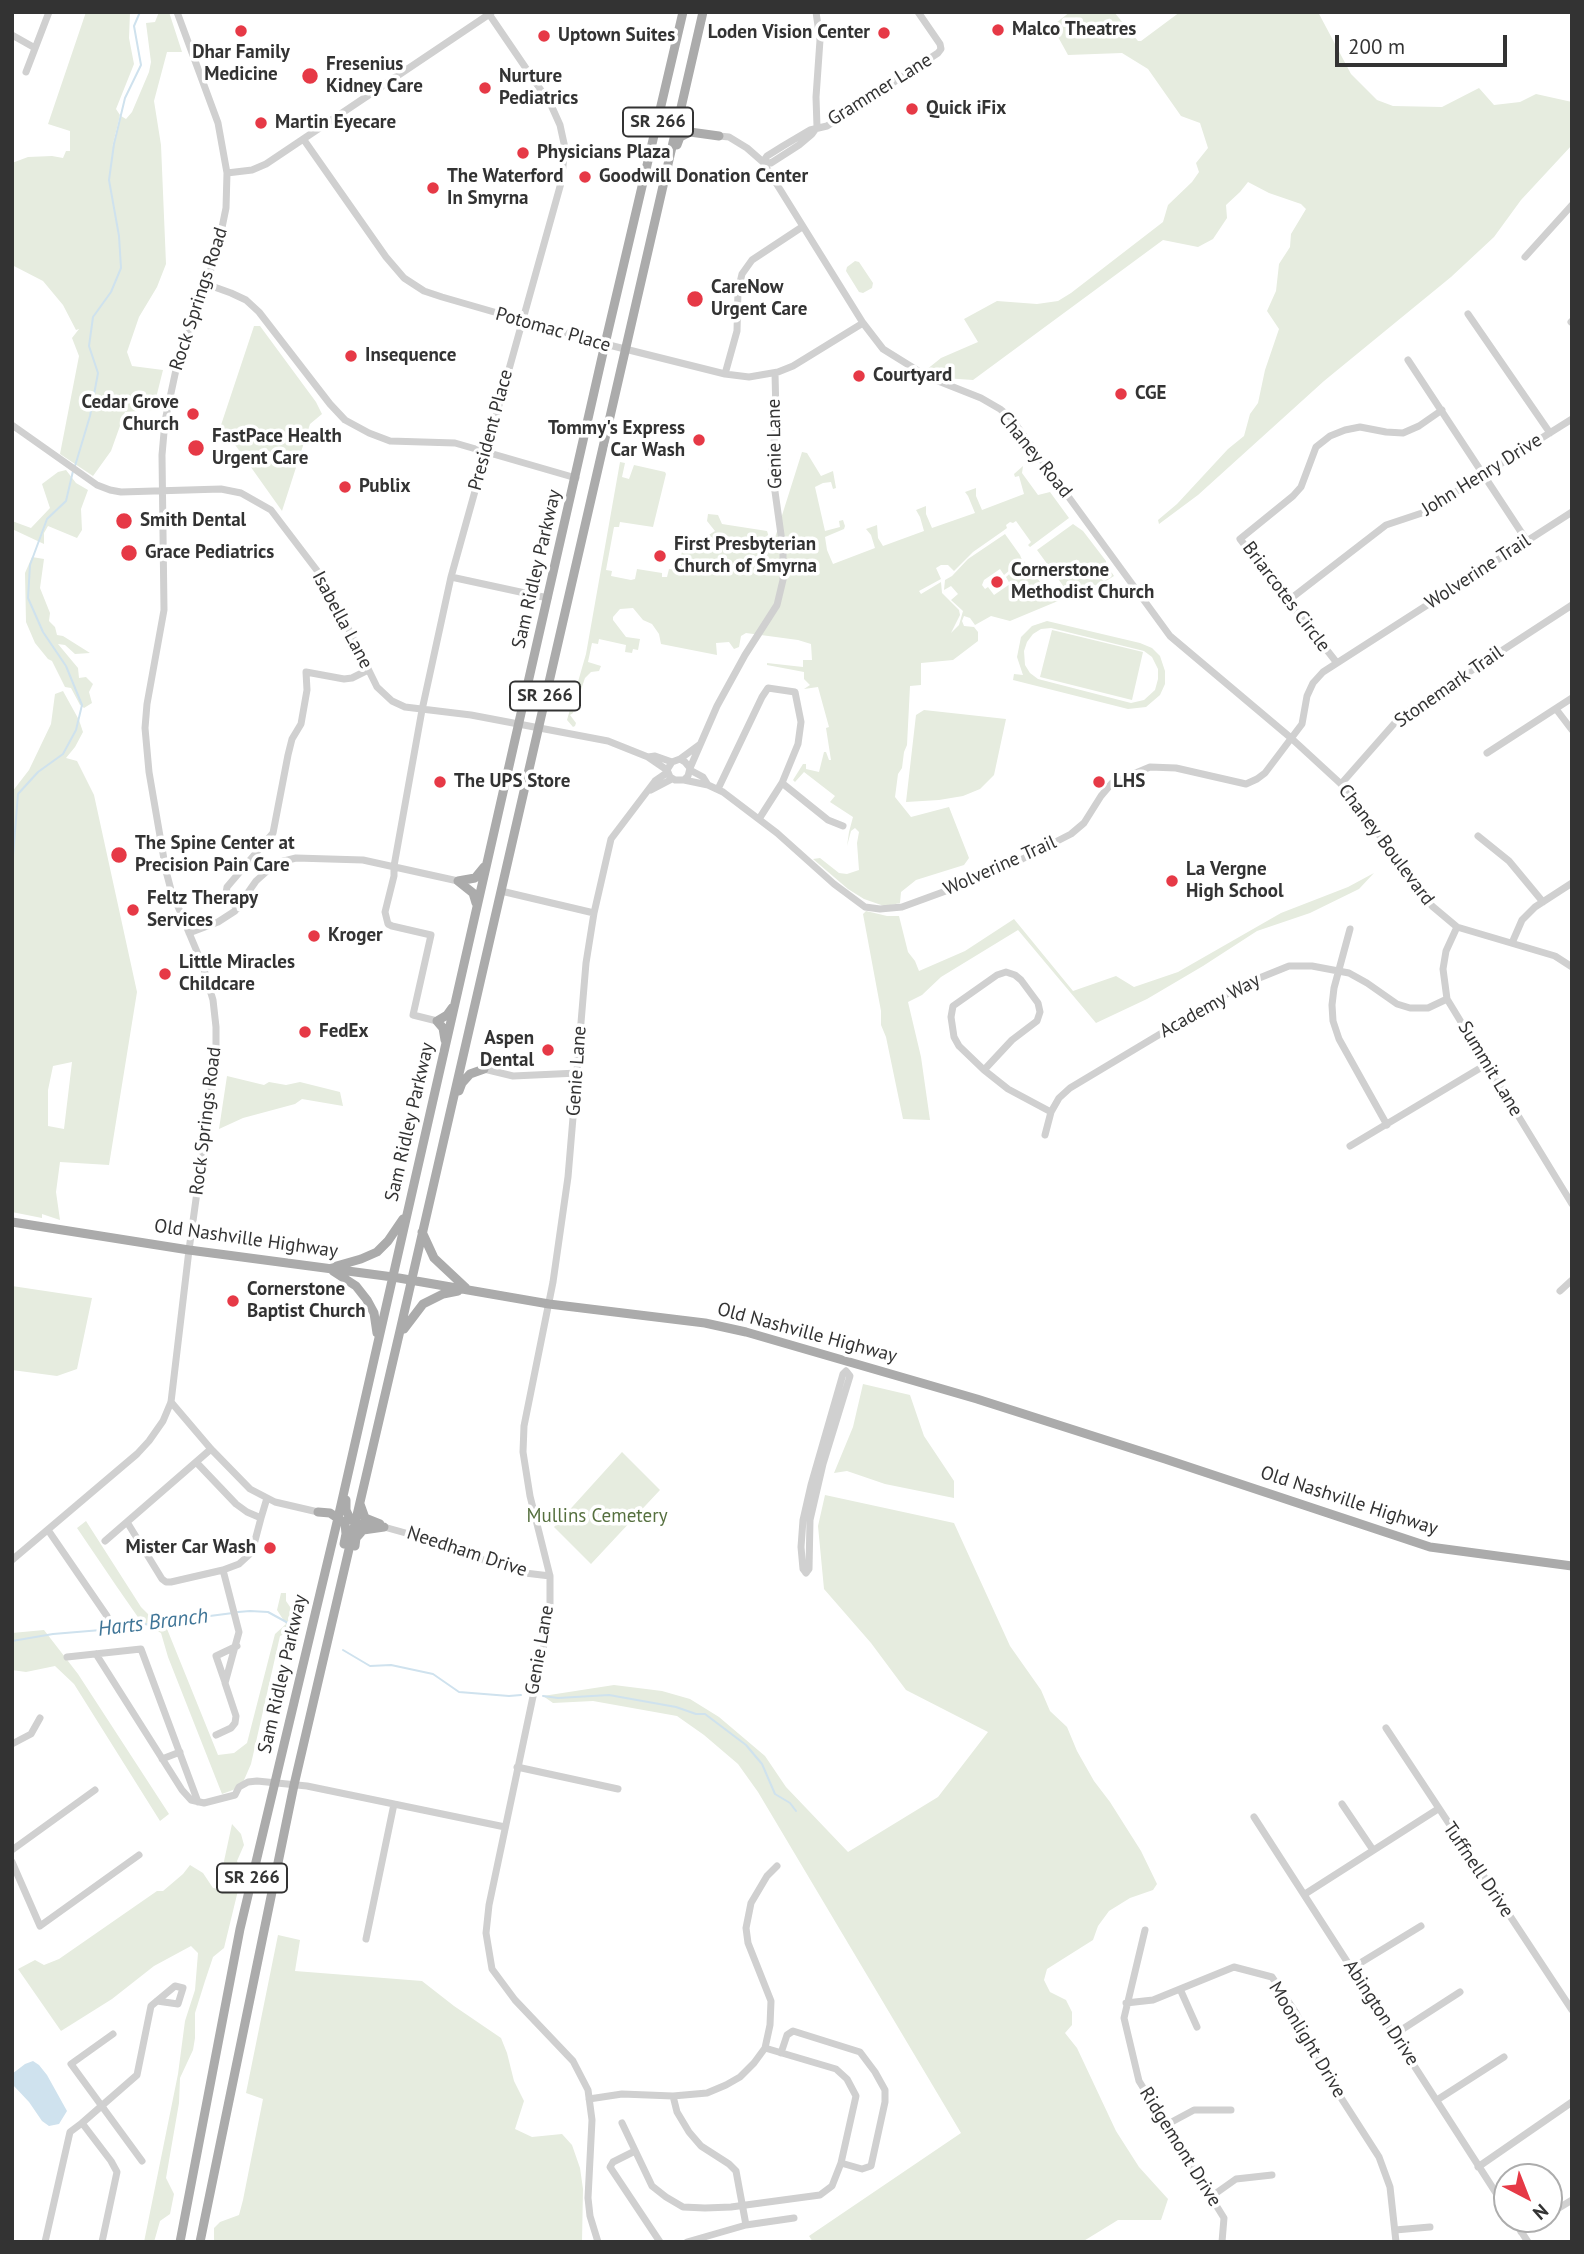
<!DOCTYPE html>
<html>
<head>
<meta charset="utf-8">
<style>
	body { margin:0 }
	#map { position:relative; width:1584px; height:2254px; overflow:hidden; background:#fff; font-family:"PT Sans",sans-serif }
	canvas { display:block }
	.frame { position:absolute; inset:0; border:14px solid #333; pointer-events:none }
	.north { position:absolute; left:1493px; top:2163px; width:70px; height:70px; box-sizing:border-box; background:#fff; border:2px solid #adadad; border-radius:50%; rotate:138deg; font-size:19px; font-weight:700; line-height:28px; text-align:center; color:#333 }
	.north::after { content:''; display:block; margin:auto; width:24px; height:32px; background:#e63946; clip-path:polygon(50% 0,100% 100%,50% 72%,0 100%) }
	.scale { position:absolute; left:1335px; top:35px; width:172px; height:32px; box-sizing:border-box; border:4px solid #333; border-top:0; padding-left:9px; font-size:21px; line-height:24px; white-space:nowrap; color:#333; -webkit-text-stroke:5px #fff; paint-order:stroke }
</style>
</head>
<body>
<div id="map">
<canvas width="1584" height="2254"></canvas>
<div class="frame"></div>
<div class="north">N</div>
<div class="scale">200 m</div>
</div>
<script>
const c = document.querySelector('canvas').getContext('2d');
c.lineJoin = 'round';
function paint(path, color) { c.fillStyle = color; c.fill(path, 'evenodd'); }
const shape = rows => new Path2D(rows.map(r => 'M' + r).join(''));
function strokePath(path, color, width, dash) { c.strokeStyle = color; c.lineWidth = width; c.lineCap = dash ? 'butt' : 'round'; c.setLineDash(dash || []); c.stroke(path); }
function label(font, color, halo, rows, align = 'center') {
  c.font = font + ' "PT Sans",sans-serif'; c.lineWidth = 7; c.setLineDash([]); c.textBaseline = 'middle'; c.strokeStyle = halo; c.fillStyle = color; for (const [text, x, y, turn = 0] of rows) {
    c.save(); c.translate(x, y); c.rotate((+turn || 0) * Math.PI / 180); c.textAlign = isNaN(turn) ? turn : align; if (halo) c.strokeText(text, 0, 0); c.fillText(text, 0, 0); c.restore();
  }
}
paint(shape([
	[86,12,130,12,129,38,134,64,116,109,120,115,112,148,121,116,126,119,132,112,149,72,151,62,146,23,155,22,159,12,169,12,182,52,167,52,154,101,161,145,166,264,157,287,139,317,127,352,132,366,163,370,153,410,125,412,111,451,93,476,60,454,79,356,72,338,79,329,76,330,63,305,43,281,12,265,12,163,28,157,52,156,63,158,66,151,70,151,70,131,48,124],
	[1070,12,1114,12,1138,41,1141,41,1180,12,1318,12,1351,74,1377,100,1393,106,1442,107,1479,88,1494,105,1520,102,1536,94,1572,102,1572,145,1521,200,1494,237,1451,277,1324,381,1198,495,1159,524,1158,520,1177,504,1228,449,1244,436,1250,414,1258,403,1265,370,1279,329,1267,311,1276,291,1279,264,1290,247,1291,234,1306,209,1301,204,1269,193,1248,182,1240,192,1226,205,1227,218,1213,239,1198,247,1163,240,973,380,944,378,926,370,941,358,978,342,964,319,997,301,1037,304,1058,301,1071,293,1163,222,1168,205,1192,182,1199,172,1196,163,1208,148,1200,123,1181,116,1148,69,1122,53,1068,55,1052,26],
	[855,261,859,262,873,283,872,288,863,293,859,292,846,271,847,267],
	[254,326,260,326,316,402,322,414,310,424,282,511,221,425],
	[802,452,807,453,821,476,833,471,836,488,833,489,831,482,823,483,815,487,825,531,840,527,839,521,843,520,845,526,844,529,825,537,827,550,833,564,875,548,871,535,866,529,877,525,878,538,883,546,924,531,920,517,916,510,926,506,926,514,932,528,975,513,968,496,965,492,976,488,976,496,982,510,1024,494,1019,476,1015,477,1014,474,1023,466,1022,473,1038,495,1050,492,1069,518,1030,547,1028,545,1031,542,1016,521,1013,523,1010,522,1006,525,1007,528,1003,531,973,552,954,571,948,565,941,565,936,568,941,579,919,591,921,594,941,582,942,593,959,610,960,615,951,633,959,625,963,611,951,600,958,594,951,586,944,590,945,580,952,576,968,559,1005,534,1020,555,1022,560,1004,575,1000,569,984,580,982,585,985,589,988,587,994,595,1010,584,1006,577,1024,561,1051,596,1061,592,1064,587,1037,550,1073,524,1083,531,1106,561,1107,568,1098,565,1096,575,1104,581,1110,577,1110,570,1114,576,1106,581,1010,621,991,616,975,625,970,618,964,616,962,621,964,626,974,627,978,632,978,641,953,660,921,663,921,685,910,686,907,745,904,752,902,768,898,774,895,797,911,817,949,807,969,858,964,865,916,880,901,892,900,903,891,905,884,906,864,899,848,889,813,859,820,858,839,873,847,874,859,870,857,843,859,832,855,828,851,831,847,846,849,832,853,817,830,802,835,796,804,772,795,782,793,780,803,764,806,764,806,769,819,772,824,752,826,752,829,760,831,760,826,728,829,727,818,687,804,689,810,685,804,679,804,672,767,665,767,663,803,667,803,660,812,660,811,644,798,640,746,633,741,636,739,647,734,649,729,642,716,643,717,655,661,644,659,634,652,624,643,620,633,608,620,609,613,617,613,620,626,637,640,639,638,650,633,649,632,653,625,652,626,645,599,639,598,644,592,643,588,662,601,666,599,671,591,672,585,678,573,713,570,715,576,723,575,726,573,727,567,720,586,654,620,462,625,463,622,477,629,479,634,465,665,472,666,474,653,527,620,522,619,527,614,527,606,570,612,571,611,576,631,580,635,579,637,569,662,573,662,577,667,577,669,569,676,570,684,546,690,546,694,543,698,543,696,551,700,553,704,538,715,531,707,521,708,514,718,515,722,524,767,531,772,547],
	[66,470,76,483,88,490,81,509,82,530,77,538,48,526,44,533,44,544,12,529,12,521,31,528,50,508,42,484,58,472],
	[32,557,44,559,40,588,50,613,49,621,55,627,57,635,63,636,90,653,75,654,65,645,58,644,78,668,79,678,86,677,93,684,89,692,92,703,84,708,80,705,71,688,65,687,52,661,48,659,35,643,26,622,25,573],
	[1047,621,1140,643,1152,648,1160,656,1165,671,1165,684,1160,695,1146,707,1128,709,1013,680,1014,674,1023,675,1017,657,1021,637,1032,626],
	[1051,628,1144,651,1152,657,1158,669,1158,679,1155,690,1144,700,1131,703,1038,679,1030,673,1025,665,1024,651,1027,642,1033,634,1041,629],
	[1052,630,1143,652,1132,700,1040,677],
	[63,691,79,720,83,732,75,747,66,758,77,761,94,795,137,992,109,1165,60,1162,56,1192,60,1220,42,1214,42,1218,12,1212,12,792,29,770,51,724,55,694],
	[72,1062,64,1129,48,1126,48,1090,53,1066],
	[924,710,1006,719,994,775,980,789,963,796,939,800,906,802,916,715],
	[1374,873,1359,889,1310,913,1257,931,1203,966,1147,999,1096,1023,1018,930,941,977,922,995,908,1002,921,1057,930,1120,903,1119,886,1037,881,1025,881,1011,863,914,866,911,887,916,899,916,908,952,915,961,919,971,965,951,1014,919,1073,991,1116,976,1134,987,1178,972,1281,913,1348,887],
	[227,1076,264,1085,269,1082,286,1085,300,1082,340,1092,343,1106,302,1099,295,1104,243,1118,219,1129],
	[12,1286,92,1298,77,1369,57,1376,12,1370],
	[863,1384,910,1395,924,1436,954,1481,954,1498,885,1484,847,1471,834,1473,853,1427],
	[622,1452,660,1490,591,1564,554,1527],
	[825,1495,954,1523,1010,1646,1041,1690,1050,1711,1067,1727,1077,1751,1094,1781,1110,1802,1141,1851,1157,1884,1153,1890,1130,1898,1109,1911,1098,1926,1093,1940,1047,1969,1044,1980,1050,1992,1066,2000,1072,2012,1072,2025,1065,2033,1077,2048,1116,2131,1139,2167,1168,2199,1161,2220,1118,2220,1082,2242,813,2242,809,2236,961,2133,758,1792,738,1764,704,1735,677,1716,593,1701,553,1703,543,1696,614,1685,662,1691,690,1699,719,1717,765,1756,786,1787,848,1852,938,1797,988,1732,906,1690,871,1643,824,1589,818,1526],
	[86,1521,141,1607,148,1614,163,1619,218,1755,234,1753,247,1743,275,1634,286,1624,277,1610,281,1593,286,1593,286,1601,297,1617,295,1629,280,1636,251,1764,241,1787,222,1794,168,1657,161,1633,142,1623,117,1587,77,1528],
	[44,1630,78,1674,169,1814,160,1821,74,1684,55,1666,26,1672,12,1670,12,1633],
	[232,1824,241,1834,244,1845,237,1861,242,1874,224,1948,213,1957,205,1981,195,2013,195,2038,193,2050,180,2078,179,2103,166,2178,174,2194,170,2214,160,2221,154,2242,144,2242,178,2074,185,2021,195,1990,198,1953,191,1946,154,1966,112,1999,61,2031,18,1969,35,1960,44,1965,59,1959,157,1891,163,1891,183,1874,190,1865,203,1873,213,1888,218,1889],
	[278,1935,300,1940,295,1971,422,1981,454,2006,501,2038,507,2053,514,2081,524,2101,515,2129,532,2137,562,2134,572,2145,580,2168,583,2189,582,2242,214,2242,214,2228,220,2222,239,2215,243,2200,263,2099,246,2093]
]), '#e6ecdf');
paint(shape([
	[33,2061,39,2065,47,2075,67,2111,59,2124,49,2126,42,2121,29,2102,13,2085,12,2074,25,2064]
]), '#cfe2ee');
strokePath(shape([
	[75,466,90,416,98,373,89,346,93,317,111,292,121,268,119,236,109,180,114,144,125,98,141,65,134,26,140,12],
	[12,869,18,794,38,772,63,754,76,730,82,705,66,666,43,632,28,598,30,565,47,519,66,501,73,471],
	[238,1612,250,1611,268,1612,290,1624],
	[12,1641,53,1634,101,1630,233,1613],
	[343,1650,370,1666,391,1665,433,1674,459,1692,509,1696,521,1695],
	[543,1696,558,1698,609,1695,676,1707,696,1714,705,1714,746,1745,762,1764,775,1794,790,1803,796,1811]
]), '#cfe2ee', 2);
strokePath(shape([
	[12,35,35,48],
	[26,72,49,12],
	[719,136,729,137,747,148,763,162,863,323,883,349,928,377,981,398,1000,409,1011,418,1170,636,1291,738,1341,784,1432,906,1457,927,1555,956,1572,967],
	[304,140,386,257,404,278,424,291,442,297,605,344,725,374,749,377,778,372,793,366,863,323],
	[763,162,767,156,783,146,810,130,827,126,938,53,941,49,940,44,918,12],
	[763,162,771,163,799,145,812,134,817,127,816,97,820,40,816,12],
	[227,173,252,170,266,164,491,13],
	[1525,257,1572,205],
	[206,284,231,293,246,300,259,312,330,404,345,420,369,433,390,441,455,443,576,478],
	[1468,314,1550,433],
	[1571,322,1572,321],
	[1408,360,1527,541],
	[725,374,737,331,738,291,742,274,752,260,802,227],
	[12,425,97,485,110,490,121,492,221,489,241,493,271,510,325,581,377,687,392,701,405,707,471,715,608,741,648,757,655,756,672,762,680,759,685,762,690,768,688,776,684,780,675,780,670,777,667,770,672,762],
	[451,577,548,598],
	[1289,600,1386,525,1422,513,1572,419],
	[1337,663,1240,539,1293,496,1301,487,1316,447,1330,436,1345,430,1360,427,1386,432,1403,433,1419,426,1442,410],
	[1556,709,1572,730],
	[1487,753,1572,698],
	[648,757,667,770],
	[680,759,699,745],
	[690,768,717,706,745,655,777,605,783,580,783,549,772,470,776,415,775,373],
	[690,770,703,777,708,785],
	[684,780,708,785,723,792,777,833,834,884,865,907,880,909,902,907,995,873,1071,834,1084,823,1101,796,1112,783,1150,767,1176,768,1246,784,1257,779,1265,773,1302,724,1307,696,1313,683,1323,672,1572,512],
	[782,783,828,820,843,826],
	[1341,784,1400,717,1572,605],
	[718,789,762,697,768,688,795,692,801,722,798,744,782,783,759,819],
	[651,790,672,779],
	[1478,836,1509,861,1543,902],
	[501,891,594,913],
	[237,909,226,893,227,887,273,833,288,755,292,739,301,724,307,690,306,672,344,679,352,678,368,670],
	[1457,927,1446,951,1443,969,1447,999,1572,1204],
	[1350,929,1334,988,1332,1005,1333,1021,1339,1039,1387,1125],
	[189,933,218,922,235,911,256,881,276,863,296,858,363,860,458,881],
	[1512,943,1522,920,1535,907,1572,883],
	[437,1021,413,1015,431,935,392,926,388,924,385,912,394,876,394,866,422,710,451,577,561,183,565,148,560,125,551,105,489,14],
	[484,1069,513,1076,578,1073],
	[984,1070,1012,1040,1037,1021,1040,1012,1038,1003,1021,980,1015,975,1006,972,997,975,953,1006,951,1017,954,1037,959,1046,984,1070,1008,1089,1051,1112],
	[1045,1135,1051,1112,1059,1098,1070,1088,1242,985,1289,966,1312,966,1349,973,1367,983,1397,1004,1410,1008,1428,1008,1447,999],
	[1350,1146,1487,1064],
	[1560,1291,1572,1280],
	[171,1402,211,1449,250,1489,275,1502,318,1512],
	[196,1462,236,1504,247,1512,261,1518,252,1552,239,1564,223,1570,239,1632,225,1683,236,1716,235,1723,231,1728,216,1735],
	[261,1518,267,1498],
	[127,1522,162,1579,166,1582,171,1582,223,1570],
	[384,1527,449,1545,486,1561,525,1573,550,1576],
	[48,1530,107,1616],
	[105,1541,211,1449],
	[12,1560,137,1454,149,1441,163,1421,171,1402,189,1250,216,1054,216,1027,213,1000,203,966,171,890,166,871,149,772,145,728,147,704,164,610,162,455,165,421,177,365,217,252,226,208,227,173,218,123,177,12],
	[806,1573,803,1569,801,1547,803,1520,811,1485,843,1374,846,1371],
	[806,1573,809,1569,810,1520,823,1464,850,1376,846,1371],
	[96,1654,182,1790,191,1800,204,1803,235,1795,239,1787,248,1782,257,1781,307,1786,505,1827],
	[67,1657,141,1649,198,1802],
	[225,1682,216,1656,237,1646],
	[1386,1728,1572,2010],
	[12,1744,31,1734,40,1718],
	[162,1759,180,1752],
	[517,1767,618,1789],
	[1342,1804,1373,1850],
	[1254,1817,1507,2210],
	[12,1850,95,1790],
	[12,1862,40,1926,139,1855],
	[1305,1894,1438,1809],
	[1145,1930,1124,2018,1139,2081,1224,2218,1222,2242],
	[366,1939,394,1804],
	[1352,1968,1421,1926],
	[1180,1989,1197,2027],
	[1126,2003,1153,2000,1234,1967,1272,1977,1296,2013,1327,2076,1379,2157,1390,2187,1396,2242],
	[113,2034,71,2064,142,2161],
	[1395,2034,1460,1992],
	[781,2053,787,2035,793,2031,860,2052,875,2072,885,2090,885,2102,871,2166,862,2169,841,2163],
	[673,2096,677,2112,689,2132,701,2146,729,2164,736,2171,746,2225,687,2242],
	[589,2099,622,2094,673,2096,707,2093,726,2085,740,2077,754,2063,765,2048,770,2025,771,2001,748,1943,746,1928,751,1903,767,1876,777,1866],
	[1437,2100,1504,2057],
	[82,2123,137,2075,151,2006,175,1986,183,1988,178,2004,157,2001],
	[622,2123,652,2186,666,2197,683,2207,705,2208,731,2207,820,2195,832,2186,841,2163,856,2096,847,2079,836,2069,765,2048],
	[1166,2125,1194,2110,1231,2110],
	[635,2151,613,2162,610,2167,660,2242],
	[1478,2167,1572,2102],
	[1212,2196,1236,2179,1272,2175],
	[1549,2214,1572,2200],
	[1513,2219,1528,2242],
	[746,2225,794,2218],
	[1395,2230,1430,2227],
	[1521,2232,1542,2219],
	[45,2242,70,2132,82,2123,111,2161,117,2172,102,2242],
	[598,2242,590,2216,588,2198,592,2120,588,2090,573,2061,515,2000,492,1969,486,1933,489,1905,550,1616,550,1576,530,1496,523,1452,524,1426,553,1282,568,1177,586,963,594,913,611,839,655,781,668,772]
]), '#d0d0d0', 7);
strokePath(shape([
	[677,145,680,137,690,132,719,136],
	[458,881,475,878,484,867],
	[458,881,473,893,476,903],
	[445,1040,443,1028,437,1021,447,1015,452,1008],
	[459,1091,462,1083,470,1074,484,1069],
	[12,1222,189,1250,393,1277,549,1304,705,1323,746,1332,977,1399,1165,1459,1430,1547,1572,1566],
	[422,1232,434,1258,466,1288],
	[333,1267,361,1259,377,1252,388,1241,403,1219],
	[333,1271,356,1286,367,1300,374,1313,377,1333],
	[404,1329,423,1304,443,1294,458,1291],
	[346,1500,346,1510,350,1519,361,1525,373,1528],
	[360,1504,365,1518,380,1524],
	[318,1512,330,1513,345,1523,346,1534,344,1544],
	[355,1546,356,1538,363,1530,384,1527],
	[180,2242,240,1929,338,1518,605,344,683,12],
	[200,2242,294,1785,399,1335,703,12]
]), '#ababab', 9);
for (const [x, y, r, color] of [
	[998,30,7,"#e63946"],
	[241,31,7,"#e63946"],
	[884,33,7,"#e63946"],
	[544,36,7,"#e63946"],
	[310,76,9,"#e63946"],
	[485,88,7,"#e63946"],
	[912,109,7,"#e63946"],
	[261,123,7,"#e63946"],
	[523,153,7,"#e63946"],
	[585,177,7,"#e63946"],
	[433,188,7,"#e63946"],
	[695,299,9,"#e63946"],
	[351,356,7,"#e63946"],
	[859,376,7,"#e63946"],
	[1121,394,7,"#e63946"],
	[193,414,7,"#e63946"],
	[699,440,7,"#e63946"],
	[196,448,9,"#e63946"],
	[345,487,7,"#e63946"],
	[124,521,9,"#e63946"],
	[129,553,9,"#e63946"],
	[660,556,7,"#e63946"],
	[997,582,7,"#e63946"],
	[440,782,7,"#e63946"],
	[1099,782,7,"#e63946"],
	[119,855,9,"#e63946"],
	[1172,881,7,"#e63946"],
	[133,910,7,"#e63946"],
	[314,936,7,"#e63946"],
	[165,974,7,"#e63946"],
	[305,1032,7,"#e63946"],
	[548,1050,7,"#e63946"],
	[233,1301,7,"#e63946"],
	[270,1548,7,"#e63946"]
]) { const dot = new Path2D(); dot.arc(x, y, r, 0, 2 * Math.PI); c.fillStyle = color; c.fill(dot); strokePath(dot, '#fff', 2.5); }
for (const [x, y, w] of [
	[658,122,70],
	[545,696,70],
	[252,1878,70]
]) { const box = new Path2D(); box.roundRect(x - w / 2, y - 14.5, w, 29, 5); c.fillStyle = '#fff'; c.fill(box); strokePath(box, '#333', 2); }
label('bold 18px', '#333', null, [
	["SR 266",658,122],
	["SR 266",545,696],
	["SR 266",252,1878]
]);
label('bold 19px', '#333', '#fff', [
	["Malco Theatres",1012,30],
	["Loden Vision Center",870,33,"right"],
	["Uptown Suites",558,36],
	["Dhar Family",241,53,"center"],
	["Medicine",241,75,"center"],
	["Fresenius",326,65],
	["Kidney Care",326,87],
	["Nurture",499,77],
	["Pediatrics",499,99],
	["Quick iFix",926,109],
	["Martin Eyecare",275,123],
	["Physicians Plaza",537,153],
	["The Waterford",447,177],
	["In Smyrna",447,199],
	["Goodwill Donation Center",599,177],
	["CareNow",711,288],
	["Urgent Care",711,310],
	["Insequence",365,356],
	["Courtyard",873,376],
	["CGE",1135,394],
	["Cedar Grove",179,403,"right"],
	["Church",179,425,"right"],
	["Tommy's Express",685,429,"right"],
	["Car Wash",685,451,"right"],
	["FastPace Health",212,437],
	["Urgent Care",212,459],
	["Publix",359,487],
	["Smith Dental",140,521],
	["First Presbyterian",674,545],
	["Church of Smyrna",674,567],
	["Grace Pediatrics",145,553],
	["Cornerstone",1011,571],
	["Methodist Church",1011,593],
	["The UPS Store",454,782],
	["LHS",1113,782],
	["The Spine Center at",135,844],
	["Precision Pain Care",135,866],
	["La Vergne",1186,870],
	["High School",1186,892],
	["Feltz Therapy",147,899],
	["Services",147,921],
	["Kroger",328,936],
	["Little Miracles",179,963],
	["Childcare",179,985],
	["FedEx",319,1032],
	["Aspen",534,1039,"right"],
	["Dental",534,1061,"right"],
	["Cornerstone",247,1290],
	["Baptist Church",247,1312],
	["Mister Car Wash",256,1548,"right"]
], 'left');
label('19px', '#333', '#fff', [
	["Grammer Lane",880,90,-32],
	["Rock Springs Road",199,299,-72],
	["Potomac Place",553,330,16],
	["President Place",491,430,-75],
	["Genie Lane",775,444,-91],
	["Chaney Road",1035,455,51],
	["John Henry Drive",1482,475,-32],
	["Sam Ridley Parkway",537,569,-77],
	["Wolverine Trail",1478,572,-33],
	["Briarcotes Circle",1286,597,53],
	["Isabella Lane",342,620,62],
	["Stonemark Trail",1449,687,-35],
	["Chaney Boulevard",1386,845,53],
	["Wolverine Trail",1000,866,-24],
	["Academy Way",1210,1006,-29],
	["Summit Lane",1490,1069,59],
	["Genie Lane",577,1071,-86],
	["Rock Springs Road",206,1121,-83],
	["Sam Ridley Parkway",410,1122,-77],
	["Old Nashville Highway",246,1239,8],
	["Old Nashville Highway",807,1333,15],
	["Old Nashville Highway",1349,1501,18],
	["Needham Drive",467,1552,18],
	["Genie Lane",540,1650,-80],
	["Sam Ridley Parkway",283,1674,-77],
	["Tuffnell Drive",1478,1870,56],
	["Abington Drive",1381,2013,57],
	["Moonlight Drive",1307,2040,59],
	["Ridgemont Drive",1180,2147,58]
]);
label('19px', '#56703f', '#fff', [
	["Mullins Cemetery",597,1517]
]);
label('italic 21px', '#3f7597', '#fff', [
	["Harts Branch",153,1623,-7]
]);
</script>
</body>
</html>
